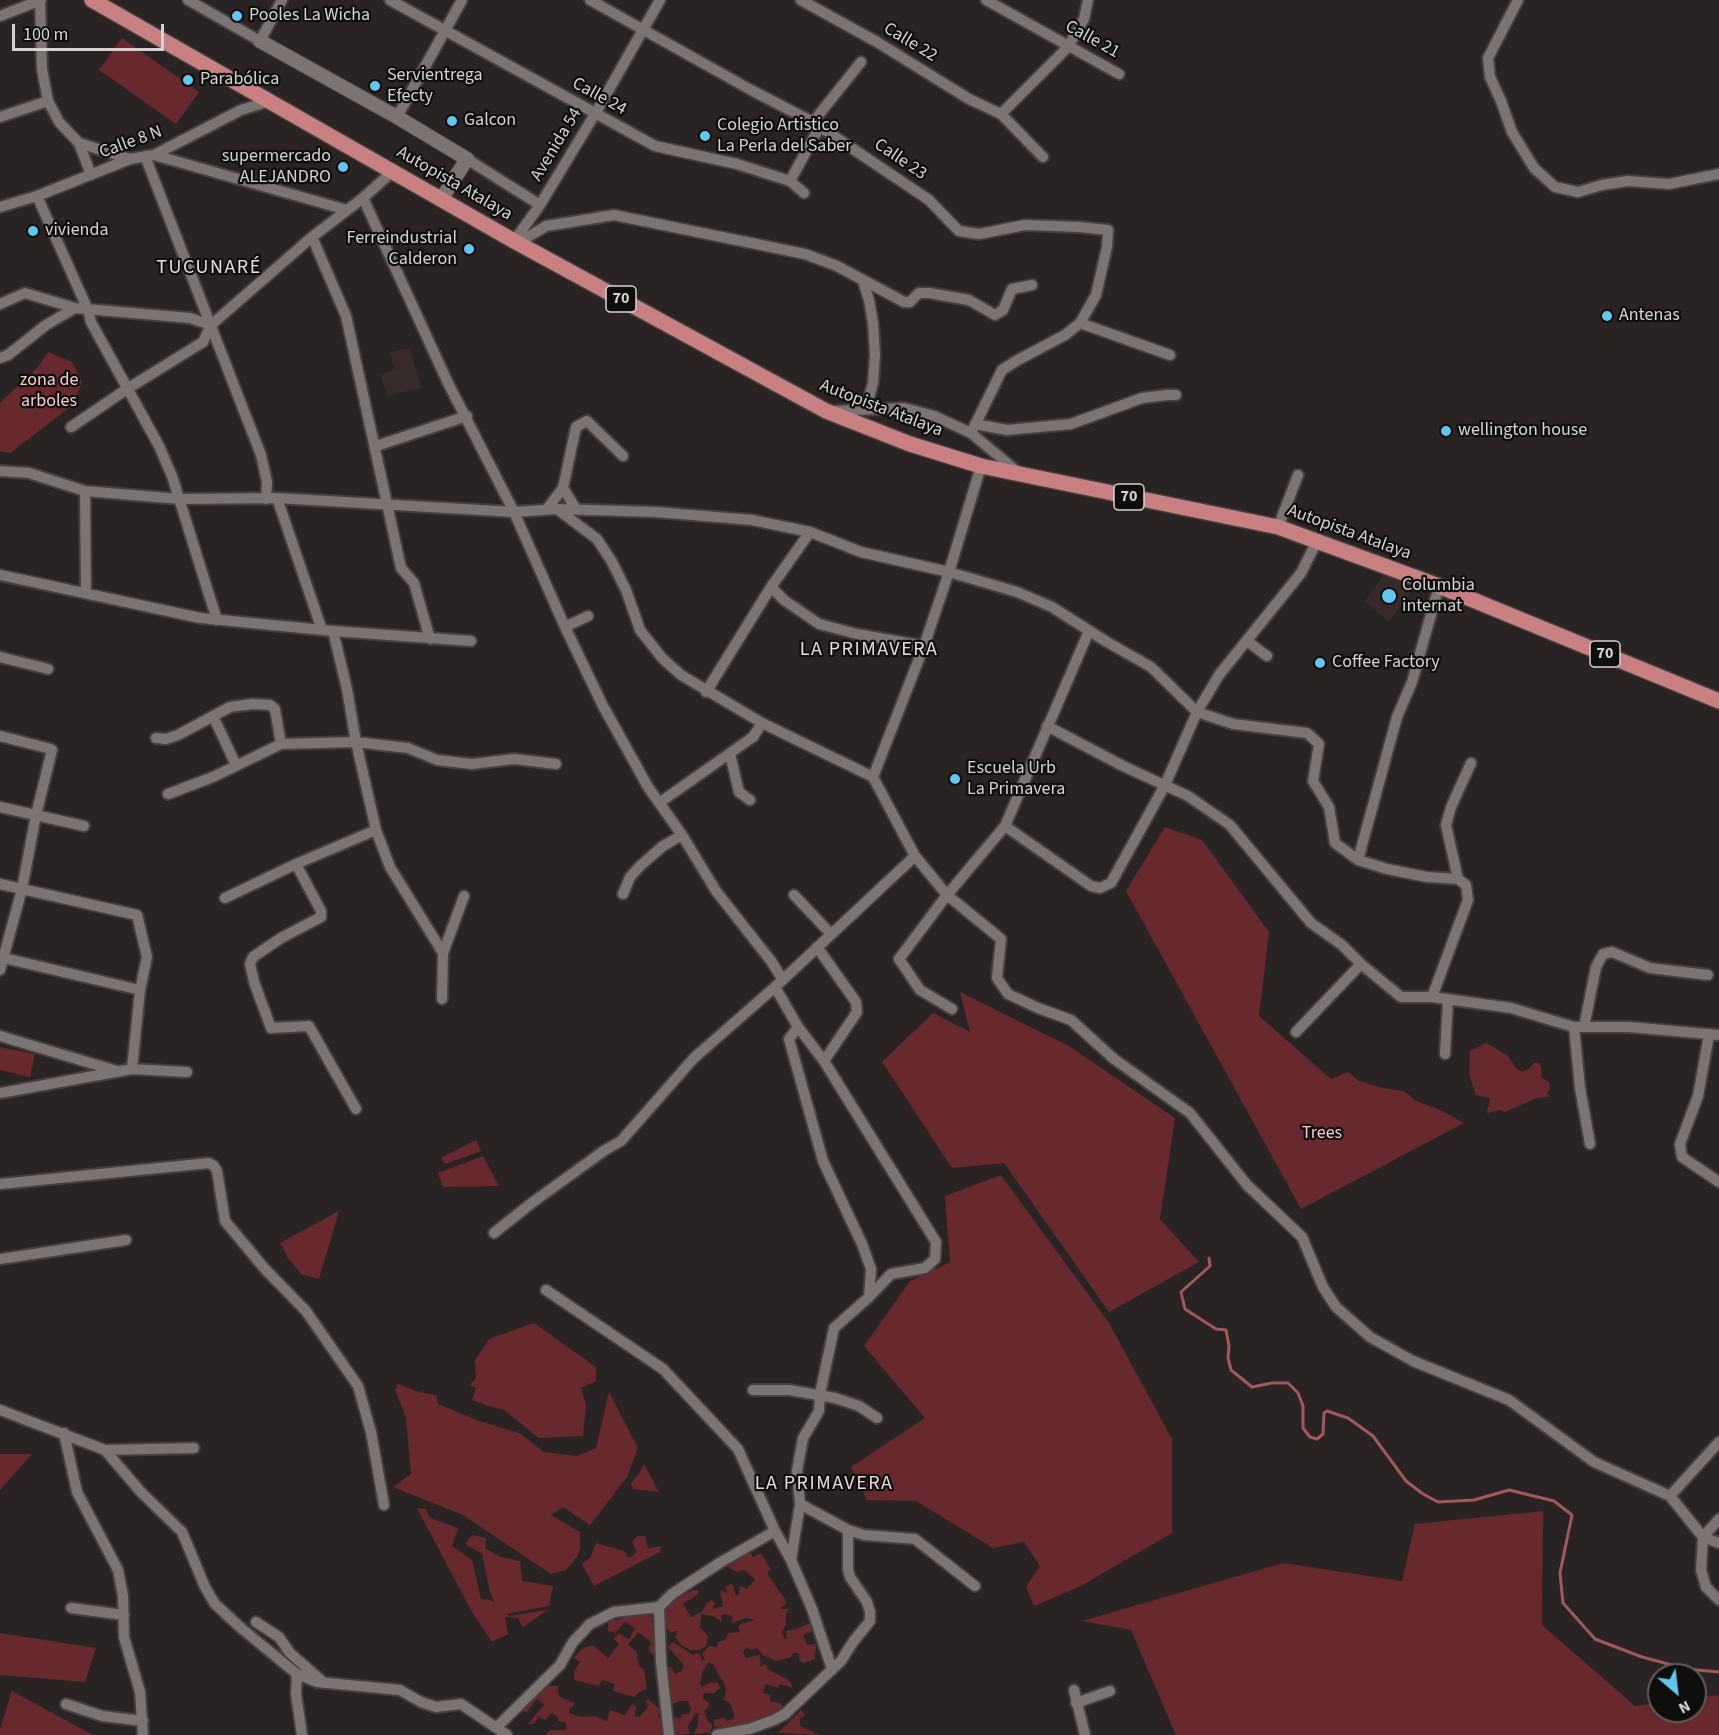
<!DOCTYPE html>
<html>
<head>
<meta charset="utf-8">
<style>
	body { margin:0 }
	#map { position:relative; width:1719px; height:1735px; overflow:hidden; background:#2a2323; font-family:"Source Sans 3",sans-serif }
	canvas { display:block }
	.north { position:absolute; left:1647px; top:1663px; width:60px; height:60px; box-sizing:border-box; background:#100d0d; border:2px solid #605c5c; border-radius:50%; rotate:152deg; font-size:16px; font-weight:700; line-height:24px; text-align:center; color:#d7d2d2 }
	.north::after { content:''; display:block; margin:auto; width:21px; height:27px; background:#64c5ee; clip-path:polygon(50% 0,100% 100%,50% 72%,0 100%) }
	.scale { position:absolute; left:12px; top:24px; width:152px; height:27px; box-sizing:border-box; border:3px solid #d7d2d2; border-top:0; padding-left:8px; font-size:18px; line-height:21px; white-space:nowrap; color:#d7d2d2; -webkit-text-stroke:4px #100d0d; paint-order:stroke }
</style>
</head>
<body>
<div id="map">
<canvas width="1719" height="1735"></canvas>
<div class="north">N</div>
<div class="scale">100 m</div>
</div>
<script>
const c = document.querySelector('canvas').getContext('2d');
c.lineJoin = 'round';
function paint(path, color) { c.fillStyle = color; c.fill(path, 'evenodd'); }
const shape = rows => new Path2D(rows.map(r => 'M' + r).join(''));
function strokePath(path, color, width, dash) { c.strokeStyle = color; c.lineWidth = width; c.lineCap = dash ? 'butt' : 'round'; c.setLineDash(dash || []); c.stroke(path); }
function label(font, color, halo, rows, align = 'center') {
  c.font = font + ' "Source Sans 3",sans-serif'; c.lineWidth = 4.5; c.setLineDash([]); c.textBaseline = 'middle'; c.strokeStyle = halo; c.fillStyle = color; for (const [text, x, y, turn = 0] of rows) {
    c.save(); c.translate(x, y); c.rotate((+turn || 0) * Math.PI / 180); c.textAlign = isNaN(turn) ? turn : align; if (halo) c.strokeText(text, 0, 0); c.fillText(text, 0, 0); c.restore();
  }
}
paint(shape([
	[410,348,421,388,387,396,381,375,394,369,390,352],
	[1385,573,1412,590,1389,622,1365,601]
]), '#382a2a');
paint(shape([
	[122,38,199,92,176,124,99,70],
	[48,352,72,362,82,382,73,405,10,453,0,451,0,403,38,367],
	[1165,827,1202,840,1269,932,1259,1016,1331,1079,1348,1072,1359,1081,1383,1088,1404,1091,1416,1101,1440,1110,1464,1123,1301,1209,1126,891],
	[960,992,1069,1046,1175,1118,1160,1219,1199,1262,1109,1312,1004,1163,952,1168,882,1062,933,1013,970,1032],
	[1486,1043,1507,1055,1516,1068,1522,1072,1530,1068,1534,1063,1539,1063,1541,1067,1542,1078,1549,1082,1550,1089,1547,1093,1549,1097,1537,1098,1505,1112,1500,1110,1487,1113,1490,1098,1476,1095,1469,1074,1470,1051],
	[0,1047,35,1054,30,1077,0,1070],
	[476,1140,481,1151,445,1164,441,1158],
	[483,1156,499,1186,443,1187,438,1173],
	[1001,1175,1109,1323,1172,1439,1172,1533,1081,1586,1034,1606,1026,1587,1040,1566,1024,1542,993,1548,916,1501,867,1500,851,1467,925,1418,864,1346,910,1281,950,1262,945,1196],
	[339,1211,319,1279,301,1274,288,1258,280,1243],
	[534,1323,596,1367,596,1381,581,1388,586,1405,583,1436,539,1438,504,1410,489,1406,472,1400,476,1388,470,1385,476,1378,475,1360,489,1339],
	[398,1384,419,1392,436,1395,438,1404,479,1421,519,1433,544,1452,577,1456,596,1448,609,1392,638,1448,627,1477,590,1525,563,1507,551,1515,580,1532,580,1549,577,1557,566,1570,551,1574,463,1515,393,1487,411,1474,406,1418,395,1390],
	[0,1454,32,1454,0,1490],
	[644,1464,659,1492,633,1489,631,1483,639,1474],
	[417,1508,426,1509,430,1518,458,1528,452,1546,472,1560,481,1599,490,1600,495,1603,490,1592,482,1554,465,1544,472,1535,486,1538,485,1548,500,1557,520,1561,522,1581,553,1586,549,1606,507,1614,509,1616,548,1610,523,1627,518,1618,505,1617,508,1634,492,1642,472,1612],
	[1543,1511,1542,1625,1635,1706,1659,1703,1659,1711,1695,1711,1695,1698,1719,1695,1719,1735,1176,1735,1131,1630,1082,1621,1283,1563,1402,1581,1415,1524],
	[637,1536,645,1536,648,1548,661,1546,660,1552,594,1586,582,1564,590,1558,596,1543,624,1551,629,1558,637,1552,632,1542],
	[748,1548,753,1557,761,1553,771,1570,768,1571,768,1575,785,1599,786,1604,781,1607,781,1609,789,1609,786,1614,786,1624,782,1632,785,1639,787,1639,786,1631,796,1629,813,1622,816,1630,803,1635,807,1645,816,1644,815,1659,804,1663,799,1660,799,1653,793,1653,791,1657,777,1661,764,1656,757,1648,751,1650,746,1647,743,1653,746,1658,760,1655,761,1667,764,1664,768,1666,767,1669,789,1680,792,1685,792,1688,780,1684,778,1688,766,1684,763,1693,770,1695,770,1701,780,1703,784,1707,781,1711,766,1720,732,1730,721,1726,715,1727,713,1722,714,1720,724,1718,727,1721,734,1718,734,1714,730,1703,724,1700,726,1687,713,1664,709,1662,703,1670,700,1684,702,1687,711,1682,718,1683,720,1688,714,1693,705,1693,703,1695,703,1699,709,1703,708,1708,704,1711,708,1721,712,1724,712,1728,709,1733,693,1734,697,1728,699,1713,695,1714,688,1726,690,1734,675,1735,673,1716,680,1719,682,1714,689,1714,691,1709,688,1701,681,1701,672,1704,667,1682,667,1680,671,1678,667,1677,666,1668,671,1667,675,1674,682,1671,684,1665,668,1647,669,1645,673,1642,693,1655,697,1653,701,1656,701,1661,705,1659,702,1654,709,1646,717,1647,718,1642,725,1640,729,1633,740,1632,738,1627,741,1624,755,1620,747,1618,732,1623,732,1616,724,1614,721,1616,722,1622,713,1616,701,1614,700,1628,708,1636,706,1646,700,1650,691,1650,682,1646,675,1637,678,1631,670,1632,662,1622,664,1609,669,1603,693,1590,698,1590,698,1594,683,1604,691,1617,702,1612,707,1603,712,1600,715,1603,712,1609,723,1606,720,1592,722,1590,727,1594,726,1587,731,1584,733,1585,736,1596,739,1594,740,1586,747,1589,755,1579,744,1570,736,1572,727,1566,727,1564,732,1562,738,1554],
	[643,1612,648,1613,655,1621,658,1653,654,1655,650,1652,649,1647,652,1643,638,1632,628,1645,636,1651,639,1666,644,1669,647,1689,638,1693,635,1697,613,1691,615,1684,602,1680,599,1686,574,1680,574,1671,580,1662,574,1658,581,1649,589,1646,594,1646,608,1658,619,1644,614,1639,618,1633,629,1639,635,1628,625,1622,615,1633,608,1631,608,1623,611,1619,618,1620],
	[0,1633,96,1648,85,1682,0,1675],
	[540,1686,558,1686,558,1692,560,1697,575,1703,569,1710,569,1713,582,1717,595,1716,607,1721,610,1710,625,1715,632,1704,636,1707,635,1716,639,1717,648,1707,646,1702,648,1699,660,1709,658,1717,664,1718,663,1735,546,1735,550,1730,565,1730,567,1725,564,1722,558,1721,558,1717,552,1713,545,1720,539,1717,534,1724,528,1724,544,1705,537,1699,527,1712,521,1711,519,1708],
	[12,1691,93,1735,0,1735,0,1729],
	[801,1710,805,1716,800,1718,800,1726,820,1735,778,1733]
]), '#67292e');
strokePath(shape([
	[1209,1258,1210,1266,1181,1292,1185,1309,1216,1329,1226,1330,1229,1346,1228,1358,1231,1370,1252,1387,1272,1383,1288,1383,1298,1393,1303,1406,1303,1428,1310,1437,1317,1439,1323,1434,1324,1413,1327,1411,1348,1418,1373,1436,1406,1481,1423,1494,1438,1502,1474,1500,1509,1490,1554,1501,1572,1515,1560,1573,1563,1603,1595,1639,1642,1657,1687,1669,1719,1672]
]), '#a0585b', 3);
const minor = shape([
	[40,0,42,69,48,101,59,122,79,143,130,159],
	[188,0,260,41,282,0],
	[390,0,655,146,737,164,790,181,804,193],
	[590,0,751,90,813,122,929,200,959,231,979,234,1025,225,1079,227,1108,230,1107,247,1096,295,1080,323,1065,335,1016,361,1002,370,971,433],
	[801,0,877,42,969,99,1001,114,1043,157],
	[986,0,1119,74],
	[1518,0,1488,58,1490,77,1501,101,1512,132,1534,168,1555,187,1578,192,1602,185,1628,181,1669,184,1719,174],
	[0,16,41,0],
	[1001,114,1068,47,1084,19,1088,0],
	[0,117,48,101],
	[397,117,462,0],
	[813,122,861,62],
	[79,143,91,175],
	[154,155,347,210],
	[145,156,261,455,267,482,266,499],
	[467,159,540,205],
	[790,181,820,126],
	[37,196,88,310,91,322,159,446,172,476,217,620],
	[363,198,448,383,514,512,565,627,603,706,648,787,682,835,716,891,771,961,783,980],
	[0,207,37,196,130,159,154,155,241,110,270,101],
	[312,237,346,316,401,568,414,583,430,639],
	[514,241,540,205,595,114,660,0],
	[518,243,546,226,614,215,805,254,837,266,904,302,910,302,919,293,929,293,969,300,995,315,1003,310,1012,289,1032,285],
	[863,281,869,300,873,323,875,355,873,383,866,409],
	[0,304,25,293,75,308],
	[1080,323,1170,355],
	[0,358,8,355,46,325,75,308,190,318,211,325],
	[832,411,904,408,934,416,971,433,1019,473],
	[975,424,1007,430,1071,424,1142,398,1167,395,1176,395],
	[71,427,127,389,203,342,211,325,312,237,363,198,393,171],
	[376,446,467,416],
	[0,471,29,473,85,491,179,499,277,498,514,512,557,509,656,512,752,520,810,532,861,552,949,572,1017,592,1052,607,1107,642,1151,667,1197,712,1233,724,1307,733,1319,744,1313,781,1329,807,1335,843,1358,860,1387,869,1427,877,1458,879],
	[85,491,86,593],
	[277,498,322,630],
	[547,509,563,488],
	[557,509,597,539,612,562,626,590,640,630,662,658,681,675,762,723,873,777,915,856,947,895,1001,939,997,978,1008,994,1038,1008,1071,1020,1114,1059,1190,1113,1247,1185,1302,1237,1323,1287,1336,1307,1370,1337,1413,1361,1509,1400,1594,1462,1670,1496,1703,1537,1701,1570,1706,1587,1719,1600],
	[576,509,563,488,576,427,587,421,623,456],
	[1278,527,1298,475],
	[0,575,200,618,333,631,471,641],
	[771,587,784,600,819,624,857,634,924,646],
	[565,627,588,616],
	[333,631,347,689,356,742,376,830,390,867,443,953],
	[1247,641,1267,656],
	[0,657,48,669],
	[706,692,771,587,810,532],
	[213,716,236,765],
	[1047,726,1123,766,1188,796,1230,825,1311,923,1342,945,1361,964,1401,997,1432,997,1511,1008,1574,1027,1629,1027,1719,1035],
	[0,736,51,749,52,750,36,815,22,889,0,970],
	[156,738,166,739,178,735,230,707,253,704,270,705,275,709,281,744],
	[730,754,739,792,750,800],
	[873,777,924,646,949,572,981,466],
	[168,794,213,777,281,744,356,742,408,748,437,760,472,764,514,759,556,764],
	[659,803,753,737,762,723],
	[0,807,84,826],
	[1005,826,1091,886,1100,888,1111,883,1165,785,1197,712,1219,675,1301,573,1317,541],
	[1358,860,1397,717,1412,682,1439,586],
	[296,864,321,911,321,917,281,938,253,957,250,964,254,982,271,1028,309,1026,356,1109],
	[0,884,137,915,147,957,140,990,132,1069],
	[623,894,630,877,640,866,663,846,682,835],
	[794,895,831,934],
	[225,898,296,864,376,830],
	[817,947,856,1002,857,1012,824,1061],
	[0,957,140,990],
	[775,987,798,1027,824,1061,936,1242,935,1259,925,1268,891,1274,869,1297,834,1328,820,1394,819,1411,803,1438,797,1471,800,1504,791,1560],
	[1432,997,1468,900,1466,885,1458,879,1446,825,1451,807,1471,763],
	[442,999,443,953,464,896],
	[952,1009,920,990,899,959,947,895,1005,826,1089,631],
	[798,1027,789,1039,823,1161,862,1244,871,1269,869,1297],
	[1574,1027,1580,1088,1590,1144],
	[1584,1027,1596,967,1603,954,1612,952,1650,968,1708,975],
	[1296,1032,1361,964],
	[1709,1035,1698,1096,1680,1144,1682,1157,1719,1182],
	[0,1036,117,1071],
	[1445,1054,1448,1000],
	[0,1093,132,1069,187,1072],
	[0,1184,209,1163,214,1166,217,1171,225,1221,264,1268,306,1311,358,1386,371,1432,384,1505],
	[494,1233,533,1202,605,1150,621,1141,694,1058,775,987,915,856],
	[0,1259,126,1240],
	[546,1290,663,1369,738,1449,775,1531,791,1560,812,1609,832,1669],
	[753,1390,789,1390,835,1398,859,1406,877,1418],
	[0,1410,105,1450,140,1491,182,1532,205,1587,215,1604,241,1628,297,1674,317,1682,400,1690,421,1702,436,1707,461,1704,507,1735],
	[64,1433,77,1492,118,1570,123,1596,124,1637,140,1692,143,1735],
	[105,1450,194,1448],
	[1670,1496,1719,1442],
	[800,1504,848,1530,864,1535,915,1539,975,1586],
	[1719,1519,1703,1537,1719,1543],
	[659,1607,661,1662,669,1735],
	[71,1608,124,1615],
	[256,1622,279,1637,290,1653,324,1683],
	[297,1674,296,1694,302,1735],
	[1074,1690,1085,1735],
	[1076,1703,1110,1691],
	[66,1704,102,1716,143,1721],
	[497,1727,560,1665,573,1642,590,1624,614,1612,659,1607,672,1594,721,1562,775,1531],
	[717,1735,749,1729,774,1720,785,1714,841,1661,853,1642,870,1621,870,1612,867,1602,850,1577,848,1570,848,1530]
]);
const tertiary = shape([
	[260,41,397,117,467,159,442,198]
]);
const primary = shape([
	[92,0,514,241,826,411,910,444,981,466,1278,527,1439,586,1719,701]
]);
strokePath(minor, '#453f3f', 14);
strokePath(tertiary, '#453f3f', 16);
strokePath(primary, '#453f3f', 18);
strokePath(minor, '#7c7373', 10);
strokePath(tertiary, '#7c7373', 14);
strokePath(primary, '#c98083', 15);
for (const [x, y, r, color] of [
	[237,16,6,"#64c5ee"],
	[188,80,6,"#64c5ee"],
	[375,86,6,"#64c5ee"],
	[452,121,6,"#64c5ee"],
	[705,136,6,"#64c5ee"],
	[343,167,6,"#64c5ee"],
	[33,231,6,"#64c5ee"],
	[469,249,6,"#64c5ee"],
	[1607,316,6,"#64c5ee"],
	[1446,431,6,"#64c5ee"],
	[1389,596,8,"#64c5ee"],
	[1320,663,6,"#64c5ee"],
	[955,779,6,"#64c5ee"]
]) { const dot = new Path2D(); dot.arc(x, y, r, 0, 2 * Math.PI); c.fillStyle = color; c.fill(dot); strokePath(dot, '#100d0d', 2); }
for (const [x, y, w] of [
	[621,299,30],
	[1129,497,30],
	[1605,654,30]
]) { const box = new Path2D(); box.roundRect(x - w / 2, y - 13, w, 26, 4.5); c.fillStyle = '#100d0d'; c.fill(box); strokePath(box, '#d7d2d2', 1.5); }
label('bold 16px', '#d7d2d2', null, [
	["70",621,299],
	["70",1129,497],
	["70",1605,654]
]);
label('18px', '#d7d2d2', '#100d0d', [
	["Pooles La Wicha",249,16],
	["Servientrega",387,76],
	["Efecty",387,97],
	["Parabólica",200,80],
	["Galcon",464,121],
	["Colegio Artistico",717,126],
	["La Perla del Saber",717,147],
	["supermercado",331,157,"right"],
	["ALEJANDRO",331,178,"right"],
	["vivienda",45,231],
	["Ferreindustrial",457,239,"right"],
	["Calderon",457,260,"right"],
	["Antenas",1619,316],
	["wellington house",1458,431],
	["Columbia",1402,586],
	["internat",1402,607],
	["Coffee Factory",1332,663],
	["Escuela Urb",967,769],
	["La Primavera",967,790]
], 'left');
label('18px', '#d7d2d2', '#100d0d', [
	["Calle 21",1092,40,29],
	["Calle 22",910,43,31],
	["Calle 24",599,97,29],
	["Calle 8 N",131,143,-20],
	["Avenida 54",557,145,-59],
	["Calle 23",900,160,34],
	["Autopista Atalaya",454,184,30],
	["Autopista Atalaya",881,409,21],
	["Autopista Atalaya",1349,533,20]
]);
label('18px', '#f6caca', '#100d0d', [
	["zona de",49,381],
	["arboles",49,402],
	["Trees",1322,1134]
]);
c.letterSpacing = '1.5px';
label('20px', '#e6dbdb', '#100d0d', [
	["TUCUNARÉ",209,269],
	["LA PRIMAVERA",869,651],
	["LA PRIMAVERA",824,1485]
]);
c.letterSpacing = '0px';
</script>
</body>
</html>
